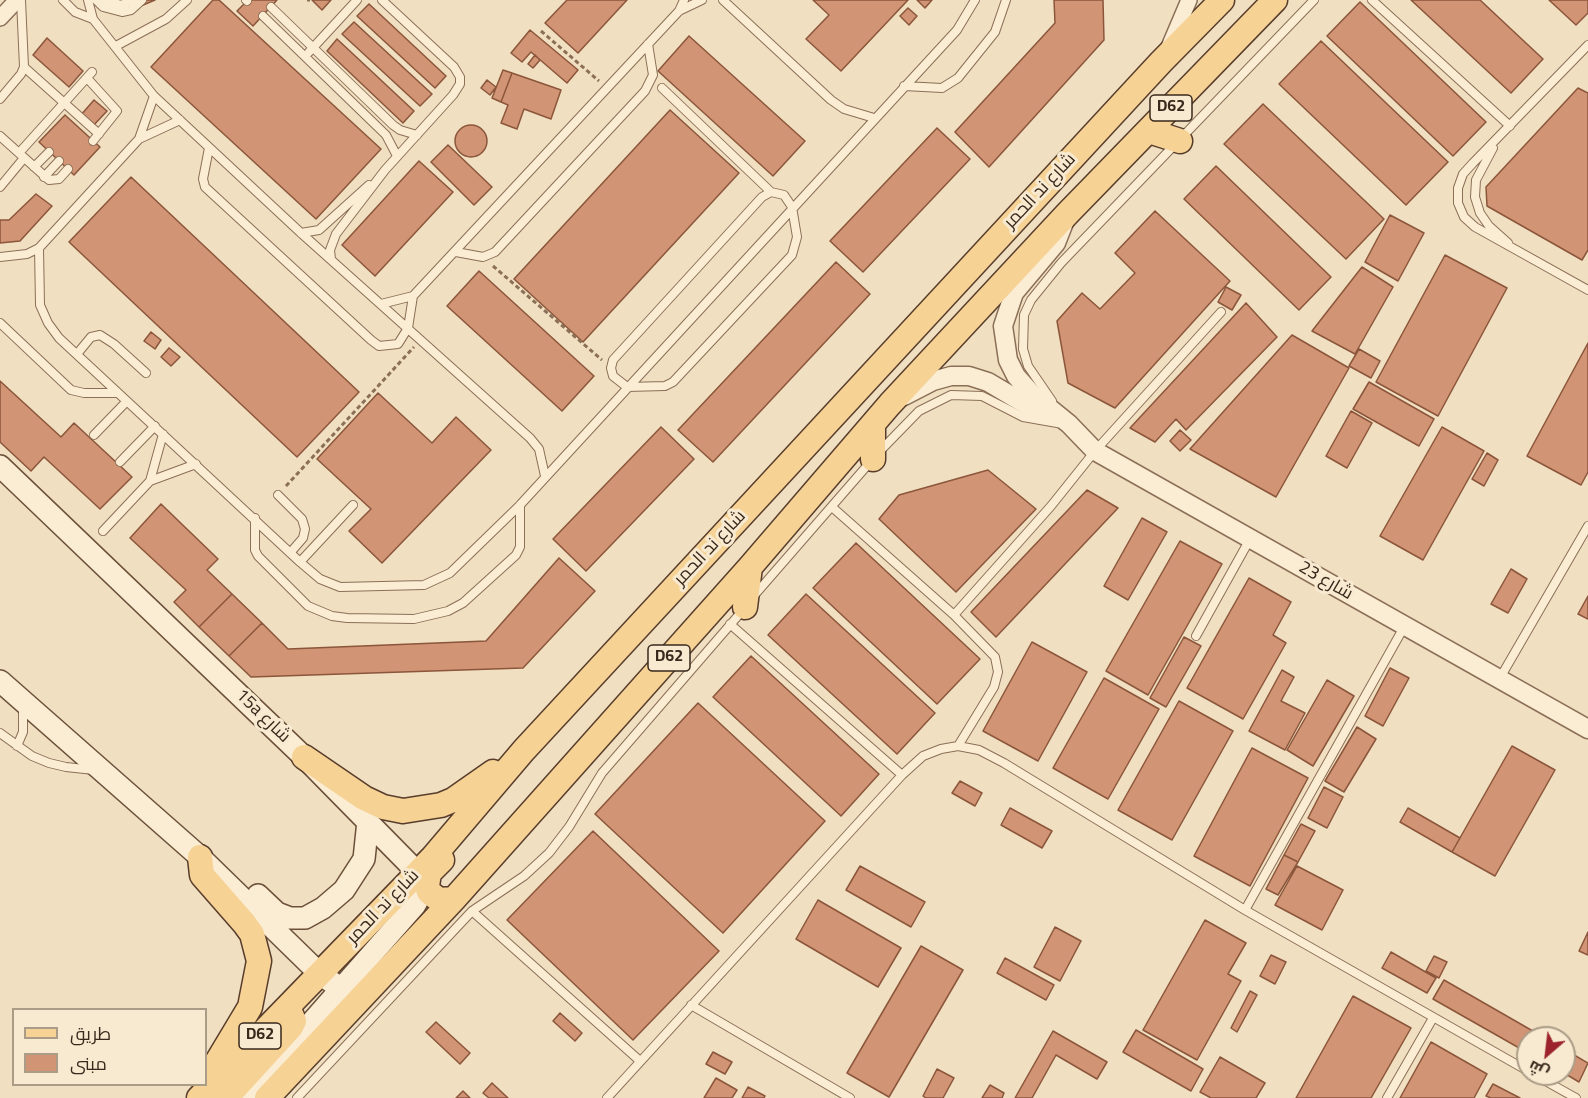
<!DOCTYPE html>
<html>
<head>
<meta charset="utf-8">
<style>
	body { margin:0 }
	#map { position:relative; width:1588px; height:1098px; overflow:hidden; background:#f0dfc0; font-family:Georgia,Cairo,serif }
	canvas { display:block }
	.legend { position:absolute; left:12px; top:1008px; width:195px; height:78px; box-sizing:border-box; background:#f7ead0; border:2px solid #ab9c88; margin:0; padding:8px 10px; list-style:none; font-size:18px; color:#39281c }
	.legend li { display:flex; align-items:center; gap:12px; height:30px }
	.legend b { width:30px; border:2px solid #ab9c88 }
	.north { position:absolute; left:1516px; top:1026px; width:60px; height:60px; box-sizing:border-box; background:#f7ead0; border:2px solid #ab9c88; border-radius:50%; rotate:208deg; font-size:16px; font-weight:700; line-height:24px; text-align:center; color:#39281c }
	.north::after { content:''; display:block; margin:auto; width:21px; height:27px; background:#9d232c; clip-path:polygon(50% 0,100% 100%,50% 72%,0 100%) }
</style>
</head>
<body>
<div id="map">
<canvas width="1588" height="1098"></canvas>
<ul class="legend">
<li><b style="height:8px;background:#f6d295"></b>طريق</li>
<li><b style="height:16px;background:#d19474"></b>مبنى</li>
</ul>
<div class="north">ش</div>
</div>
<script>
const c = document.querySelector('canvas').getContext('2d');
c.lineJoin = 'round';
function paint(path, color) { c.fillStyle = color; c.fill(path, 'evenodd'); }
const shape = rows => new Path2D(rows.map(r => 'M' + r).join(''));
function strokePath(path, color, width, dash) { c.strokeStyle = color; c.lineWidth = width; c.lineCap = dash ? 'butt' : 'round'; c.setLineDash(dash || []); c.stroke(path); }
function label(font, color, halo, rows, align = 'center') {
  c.font = font + ' Georgia,Cairo,serif'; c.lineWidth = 6; c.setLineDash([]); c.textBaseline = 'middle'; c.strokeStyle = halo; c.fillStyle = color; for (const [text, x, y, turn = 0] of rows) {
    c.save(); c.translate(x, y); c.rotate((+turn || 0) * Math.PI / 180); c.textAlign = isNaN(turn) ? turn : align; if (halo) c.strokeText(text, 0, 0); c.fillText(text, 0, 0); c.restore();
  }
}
const building = shape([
	[110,0,155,0,136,8,122,6,110,0],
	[213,0,219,0,381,149,316,219,151,67,213,0],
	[248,0,277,0,253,26,237,11,248,0],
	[312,0,331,0,322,10,312,0],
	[567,0,627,0,578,53,545,23,567,0],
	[813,0,908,0,841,71,806,39,829,15,813,0],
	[917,0,932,0,925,8,917,0],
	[1054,0,1103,0,1104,40,989,167,955,132,1055,23,1054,0],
	[1411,0,1480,0,1543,59,1511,93,1411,0],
	[1549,0,1588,0,1588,13,1576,25,1549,0],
	[1360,2,1486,122,1453,156,1327,36,1360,2],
	[369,4,446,76,435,88,357,16,369,4],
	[908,8,917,16,909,25,900,16,908,8],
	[354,22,432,94,420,106,342,34,354,22],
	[530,30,578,70,567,83,531,52,522,62,511,53,530,30],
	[689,36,805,141,773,176,658,71,689,36],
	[47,38,83,71,69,87,33,55,47,38],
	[337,39,414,111,403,123,327,51,337,39],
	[1321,41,1448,162,1406,205,1279,84,1321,41],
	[535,55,540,60,533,68,528,64,535,55],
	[503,70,512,73,501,102,492,98,503,70],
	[512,73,561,90,551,119,524,109,517,129,501,123,508,105,501,102,512,73],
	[487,80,496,87,490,95,481,88,487,80],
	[1578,88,1588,93,1588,250,1582,260,1487,206,1486,187,1578,88],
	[94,100,107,111,92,127,80,116,94,100],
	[1263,104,1384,219,1346,259,1224,144,1263,104],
	[670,110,739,173,583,342,514,279,670,110],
	[65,115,100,147,74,175,39,142,65,115],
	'455 141a16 16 0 1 1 32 0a16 16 0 1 1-32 0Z',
	[937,128,970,159,863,272,830,241,937,128],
	[448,145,492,187,474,205,431,162,448,145],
	[419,161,453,192,375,276,342,245,419,161],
	[1216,166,1331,277,1299,310,1184,199,1216,166],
	[131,177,359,392,297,457,69,242,131,177],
	[36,194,52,206,20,241,0,243,0,220,9,220,36,194],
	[1155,211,1230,281,1115,408,1068,383,1057,321,1082,293,1100,309,1135,273,1115,253,1155,211],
	[1390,215,1424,233,1398,281,1365,262,1390,215],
	[1445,255,1507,288,1438,416,1376,382,1445,255],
	[836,262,870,294,713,462,678,430,836,262],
	[1362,267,1393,287,1355,354,1312,331,1362,267],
	[479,271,594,376,562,411,447,306,479,271],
	[1226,287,1241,295,1232,310,1218,302,1226,287],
	[1246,303,1277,337,1186,430,1176,419,1155,442,1130,428,1246,303],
	[151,332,161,340,155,349,144,341,151,332],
	[1292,335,1349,368,1276,497,1190,449,1292,335],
	[1588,343,1588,472,1581,485,1527,456,1588,343],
	[169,348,180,357,171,366,161,357,169,348],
	[1359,349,1380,361,1371,378,1349,366,1359,349],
	[0,381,61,437,74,423,132,477,100,509,44,457,31,471,0,442,0,381],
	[1369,382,1434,419,1419,446,1353,409,1369,382],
	[378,393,432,443,456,417,491,450,382,563,349,531,371,509,317,459,378,393],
	[1351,411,1372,423,1347,468,1326,456,1351,411],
	[661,427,694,459,586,571,553,539,661,427],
	[1442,427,1484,451,1423,560,1380,536,1442,427],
	[1180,430,1191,440,1180,451,1170,441,1180,430],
	[1487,453,1498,460,1484,486,1472,479,1487,453],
	[988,470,1036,509,956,592,879,519,899,495,988,470],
	[1087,490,1118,508,996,637,971,612,1087,490],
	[161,504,218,559,207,570,232,594,199,627,174,602,186,590,130,538,161,504],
	[1142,518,1167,532,1128,600,1104,586,1142,518],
	[1180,541,1222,564,1148,695,1106,671,1180,541],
	[856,543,980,659,937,704,813,588,856,543],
	[559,558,595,591,523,668,251,677,229,656,262,623,288,649,486,641,559,558],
	[1511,569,1527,579,1508,613,1491,604,1511,569],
	[1249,578,1291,602,1273,635,1286,643,1243,719,1187,688,1249,578],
	[232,594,262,623,229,656,199,627,232,594],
	[806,594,935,713,897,754,768,635,806,594],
	[1588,596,1588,619,1578,614,1588,596],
	[1184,637,1201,646,1166,707,1150,698,1184,637],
	[1032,642,1087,672,1038,761,983,731,1032,642],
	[751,656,879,774,841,816,713,697,751,656],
	[1390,668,1409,678,1383,726,1365,716,1390,668],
	[1282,670,1294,677,1281,701,1305,713,1285,750,1249,731,1282,670],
	[1104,678,1159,709,1108,799,1053,768,1104,678],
	[1327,680,1354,696,1313,766,1287,750,1327,680],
	[1179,701,1233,731,1172,840,1118,810,1179,701],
	[698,703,825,821,723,933,595,814,698,703],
	[1357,727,1376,739,1344,792,1325,781,1357,727],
	[1512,746,1555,770,1495,876,1452,852,1512,746],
	[1252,748,1308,778,1250,886,1194,856,1252,748],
	[960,781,982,793,975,806,952,793,960,781],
	[1324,787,1343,797,1327,828,1308,818,1324,787],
	[1010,808,1052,831,1042,848,1001,825,1010,808],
	[1408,808,1460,838,1452,852,1400,822,1408,808],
	[1301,824,1315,831,1298,862,1284,855,1301,824],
	[593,831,719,951,633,1040,507,920,593,831],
	[1284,855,1298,862,1278,895,1266,889,1284,855],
	[860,866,925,902,911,927,846,890,860,866],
	[1297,866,1343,890,1322,930,1275,905,1297,866],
	[818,900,901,948,878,987,796,939,818,900],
	[1205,920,1246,943,1228,974,1241,981,1197,1060,1143,1030,1205,920],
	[1055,927,1081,941,1060,981,1034,967,1055,927],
	[1588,932,1588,955,1579,951,1588,932],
	[921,946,963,970,889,1097,847,1073,921,946],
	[1391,952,1436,978,1427,993,1382,968,1391,952],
	[1271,955,1286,962,1275,984,1260,976,1271,955],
	[1434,956,1447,962,1439,978,1426,971,1434,956],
	[1005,958,1054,985,1046,1000,997,973,1005,958],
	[1444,980,1545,1038,1528,1038,1528,1053,1433,999,1444,980],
	[1250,991,1257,995,1237,1032,1231,1028,1250,991],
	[1353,996,1411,1028,1371,1098,1296,1098,1353,996],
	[560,1013,582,1033,575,1041,553,1021,560,1013],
	[436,1022,470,1053,460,1064,426,1032,436,1022],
	[1136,1030,1203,1069,1191,1091,1123,1052,1136,1030],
	[1053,1031,1107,1062,1097,1079,1056,1055,1032,1098,1015,1098,1053,1031],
	[1431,1042,1487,1074,1474,1098,1400,1098,1431,1042],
	[1564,1049,1588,1063,1579,1082,1564,1073,1564,1049],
	[713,1052,732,1062,725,1074,706,1064,713,1052],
	[1220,1057,1265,1083,1256,1098,1211,1098,1200,1092,1220,1057],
	[937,1069,954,1078,943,1098,926,1098,923,1096,937,1069],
	[716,1078,737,1090,732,1098,704,1098,716,1078],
	[492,1083,508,1098,489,1098,483,1093,492,1083],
	[1493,1084,1520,1098,1491,1098,1486,1096,1493,1084],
	[990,1085,1004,1093,1002,1098,982,1098,990,1085],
	[748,1087,765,1096,764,1098,742,1098,748,1087],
	[463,1091,470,1098,456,1098,463,1091]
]);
paint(building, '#d19474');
strokePath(building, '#8b563b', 1.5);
const service = shape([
	[63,0,75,12,93,19],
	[88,0,93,19,154,96,301,233,530,438,539,449,545,476],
	[96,0,103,7,122,12,131,10,142,0],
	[105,0,121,5,133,0],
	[246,0,247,1],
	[723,0,831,100,844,109,874,118],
	[1372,0,1510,126],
	[271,7,393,125,400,130,417,135],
	[679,11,684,0],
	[263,16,386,135,397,156],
	[1588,45,1473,163,1463,174,1458,188,1458,203,1464,217,1475,227,1588,290],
	[116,46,166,19,187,0],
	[309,52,357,0],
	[24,67,99,134],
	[87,78,117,111,93,141],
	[904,86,942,88,958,78,995,32,1006,0],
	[662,88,771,192],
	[0,99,21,74,24,67,21,0],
	[0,136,49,180,59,179,68,169],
	[139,139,154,96],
	[209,148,203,179,205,187,371,340,379,346,398,344,408,328,413,296],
	[1493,148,1476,180,1475,197,1480,213,1489,226,1508,243],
	[19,153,92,72],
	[34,167,49,152],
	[44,177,59,161],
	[0,187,24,158],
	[771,192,784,195,792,207,797,237,792,255,673,382,665,386,627,387,613,376,611,368,613,360,762,197,771,192],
	[301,233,319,230,369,185],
	[39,248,40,305,48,323,59,338,300,562,320,579,340,587,424,585,450,573,520,505,957,30,975,0],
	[456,252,483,257,495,252,645,91,653,75,648,44],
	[0,257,27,254,39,248,139,139,180,120],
	[331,259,330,250,336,234,385,170,453,95,460,84,460,77,454,67,382,0],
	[381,304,413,296,679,11,702,0],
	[0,323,71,390,84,393,118,393],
	[77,354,91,337,100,335,114,344,146,373],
	[1052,401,1028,366,1023,349,1024,315,1031,300,1061,263,1314,0],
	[94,435,127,401],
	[880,451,919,411,951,395,982,396,1023,417,1063,424],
	[120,462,155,426],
	[150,481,163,434],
	[278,495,302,519,305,529,303,538,290,553],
	[832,507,954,615,995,657,998,672,994,687,958,746],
	[255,518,255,550,258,556,308,606,332,616,347,618,414,619,448,611,463,603,516,555,520,547,520,505],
	[103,531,150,481,196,464],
	[300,562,353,505],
	[752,598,872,460],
	[954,615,1051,506,1095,451,1221,312],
	[730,624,902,775],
	[1196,636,1250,539],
	[1500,678,1588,526],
	[0,733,32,756,49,763,66,767,94,770],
	[17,746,23,732,23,707],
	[1245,910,1404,627],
	[472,911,640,1061],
	[691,1005,850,1098],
	[1533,1074,1576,1098],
	[297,1098,472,911,524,876,549,853,569,827,602,773,743,610],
	[607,1098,902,775,923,756,941,749,958,746,979,750,1004,763,1245,910,1528,1071],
	[1387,1098,1433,1018]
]);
const minor = shape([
	[0,18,17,0],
	[1169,47,1189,0]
]);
const tertiary = shape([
	[1065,220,1056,243,1014,293,1003,326,1008,360,1016,376,1032,394,1069,424,1095,451,1588,729],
	[904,396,933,381,951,376,969,376,988,382,1042,414]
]);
const secondary = shape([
	[0,466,304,757,418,873,420,896,415,905,245,1098],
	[0,681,200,857,320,974,333,983],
	[258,895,277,913,290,918,305,918,323,908,344,890,364,859,368,821]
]);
const primary = shape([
	[1149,131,1180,141],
	[873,459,873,426],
	[745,607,750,567],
	[304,757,364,798,383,807,403,811,441,805,453,800,493,772],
	[200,857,202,875,244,923,252,934,259,961,250,1007,211,1072],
	[442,860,429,873,427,886,429,892,439,900,454,899],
	[199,1098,433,857,524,750,1161,62,1222,0],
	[226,1098,291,1027,294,1021,291,1014],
	[267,1098,454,899,750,567,890,404,1067,214,1275,0]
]);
strokePath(service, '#8b6f57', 10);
strokePath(minor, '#8b6f57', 18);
strokePath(tertiary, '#8b6f57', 21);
strokePath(secondary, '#6c503a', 24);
strokePath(primary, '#583d2c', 27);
strokePath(shape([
	[307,0,310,0],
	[541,31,599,81],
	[493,266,602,360],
	[286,486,414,347]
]), '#8b6f57', 3, [4.5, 3]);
strokePath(service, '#fbedd4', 8);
strokePath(minor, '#fbedd4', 15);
strokePath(tertiary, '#fbedd4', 18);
strokePath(secondary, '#fbedd4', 21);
strokePath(primary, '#f6d295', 24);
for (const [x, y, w] of [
	[1171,108,42],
	[669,658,42],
	[260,1036,42]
]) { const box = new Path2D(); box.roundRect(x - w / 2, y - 13, w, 26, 4.5); c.fillStyle = '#f7ead0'; c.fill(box); strokePath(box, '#39281c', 1.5); }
label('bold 16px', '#39281c', null, [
	["D62",1171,108],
	["D62",669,658],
	["D62",260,1036]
]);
label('18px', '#39281c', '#f7ead0', [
	["شارع ند الحمر",1041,192,-47],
	["شارع ند الحمر",711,549,-47],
	["شارع 23",1325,582,30],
	["15a شارع",262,717,44],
	["شارع ند الحمر",384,908,-46]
]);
</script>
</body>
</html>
